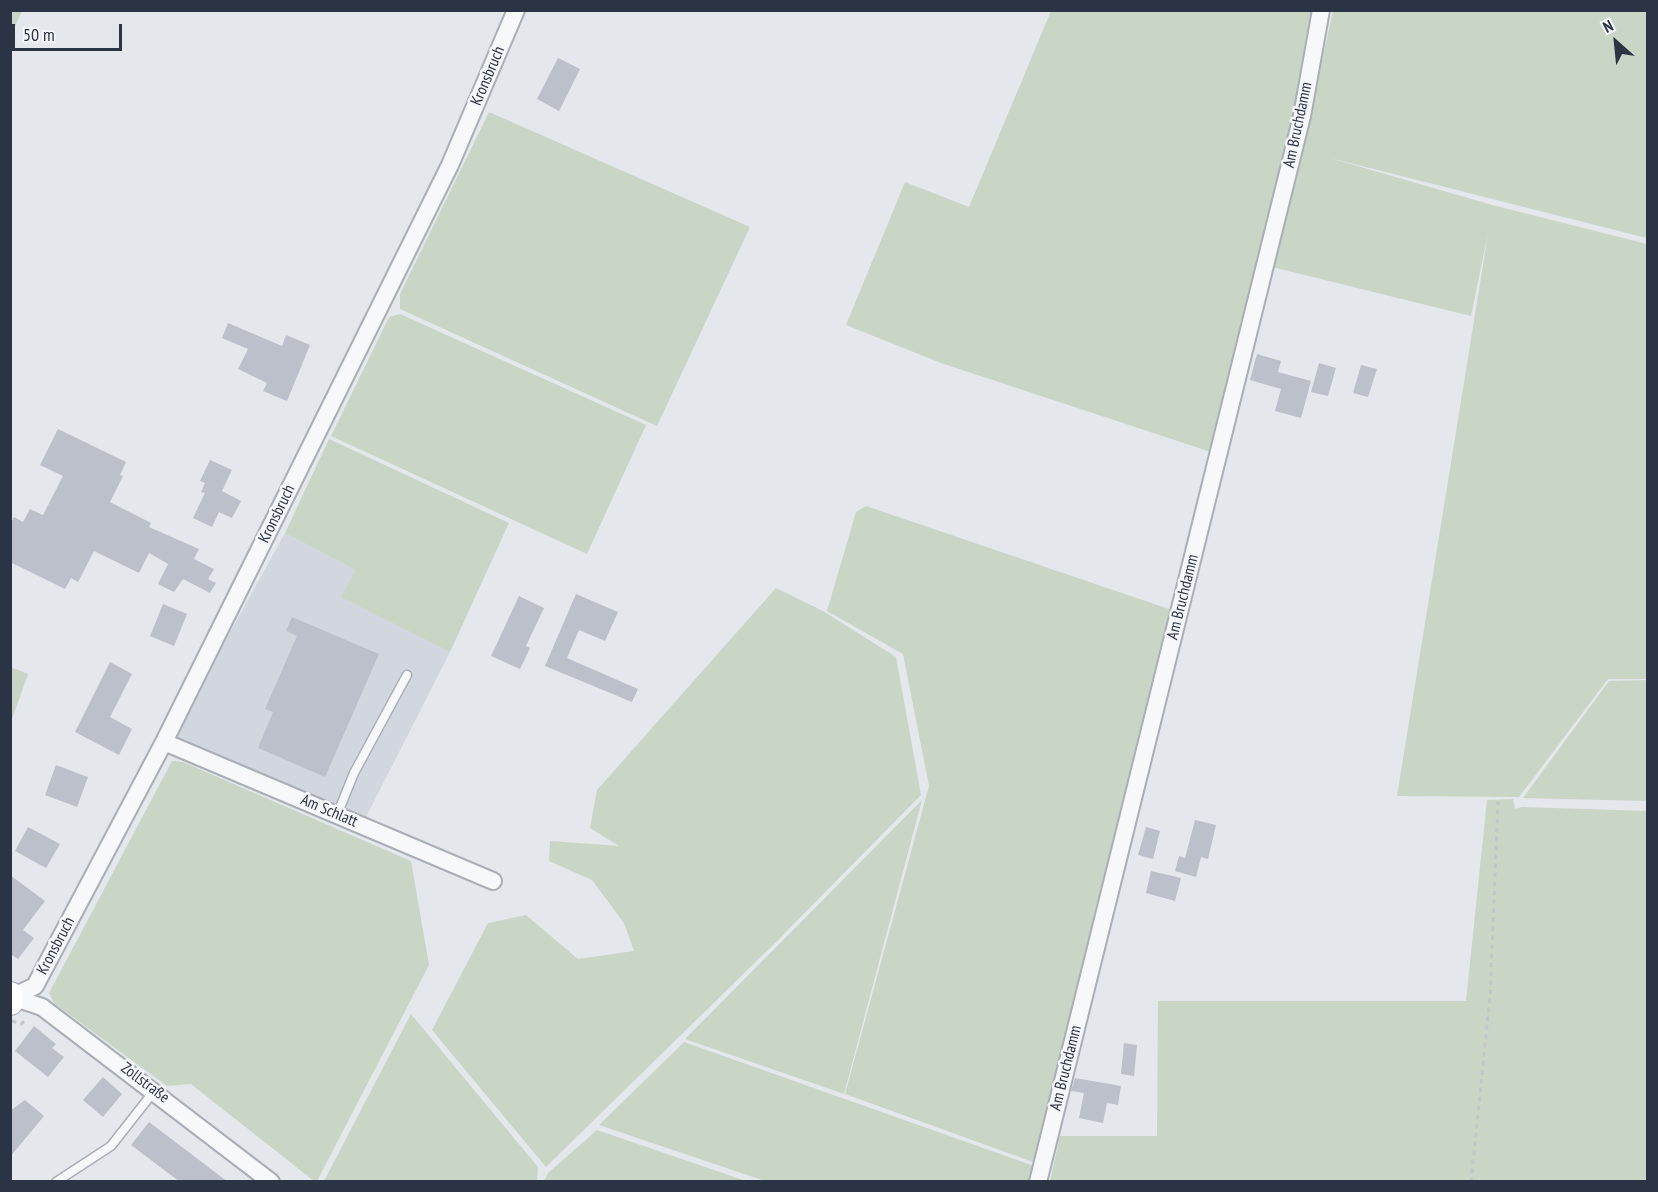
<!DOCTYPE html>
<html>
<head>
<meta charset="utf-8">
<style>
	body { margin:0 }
	#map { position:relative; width:1658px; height:1192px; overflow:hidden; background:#e4e7ec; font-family:"PT Sans Narrow",sans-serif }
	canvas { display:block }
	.frame { position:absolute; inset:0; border:12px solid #2b3445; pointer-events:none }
	.north { position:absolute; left:1586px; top:12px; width:60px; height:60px; -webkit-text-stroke:4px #f4f6f9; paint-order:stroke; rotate:333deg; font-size:16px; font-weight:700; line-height:24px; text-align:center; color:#2b3445 }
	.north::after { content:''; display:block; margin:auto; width:21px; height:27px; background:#2b3445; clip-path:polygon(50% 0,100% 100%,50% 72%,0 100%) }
	.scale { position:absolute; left:12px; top:24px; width:110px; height:27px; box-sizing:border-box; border:3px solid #2b3445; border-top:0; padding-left:8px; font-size:18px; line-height:21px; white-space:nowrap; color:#2b3445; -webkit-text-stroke:4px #f4f6f9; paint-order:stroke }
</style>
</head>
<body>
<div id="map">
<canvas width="1658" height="1192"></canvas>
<div class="frame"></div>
<div class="north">N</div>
<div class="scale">50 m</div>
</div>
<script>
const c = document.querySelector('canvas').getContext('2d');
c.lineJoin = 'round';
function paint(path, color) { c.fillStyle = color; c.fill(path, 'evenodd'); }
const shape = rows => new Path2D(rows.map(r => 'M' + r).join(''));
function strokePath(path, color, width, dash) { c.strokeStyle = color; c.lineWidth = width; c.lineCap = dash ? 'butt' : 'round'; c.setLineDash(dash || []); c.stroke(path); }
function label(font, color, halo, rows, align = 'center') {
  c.font = font + ' "PT Sans Narrow",sans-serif'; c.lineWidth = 5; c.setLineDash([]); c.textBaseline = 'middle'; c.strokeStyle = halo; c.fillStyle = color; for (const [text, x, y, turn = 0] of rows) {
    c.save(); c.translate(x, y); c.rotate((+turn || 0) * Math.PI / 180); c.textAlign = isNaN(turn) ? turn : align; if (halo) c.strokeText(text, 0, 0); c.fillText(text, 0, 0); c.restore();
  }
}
paint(shape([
	[285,533,355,570,342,597,450,652,364,821,171,739]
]), '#d2d6de');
paint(shape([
	[11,10,22,11,11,35,10,11],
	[1051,11,1315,11,1288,151,1211,452,941,363,846,325,905,182,969,207],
	[1333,11,1647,11,1647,238,1330,158,1492,205,1647,244,1647,679,1608,679,1519,797,1397,796,1488,234,1471,316,1272,267,1302,151],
	[489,112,750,227,657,426,400,309,400,294],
	[400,314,646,425,587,554,331,436,389,317],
	[329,439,509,523,450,652,341,597,355,570,285,533],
	[866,506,1169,609,1171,617,1033,1162,845,1094,929,786,903,654,827,611,856,512],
	[776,588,823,611,896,657,921,795,777,941,546,1167,432,1030,488,923,526,915,578,959,634,951,624,923,592,880,549,861,550,841,619,846,590,828,597,790],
	[11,667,28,674,11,722],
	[1647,680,1647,801,1523,798,1609,681],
	[172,761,183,762,411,861,429,965,317,1181,314,1181,191,1084,167,1086,55,1004,49,993],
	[1513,799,1515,809,1522,807,1647,811,1647,1181,1050,1181,1060,1136,1157,1136,1158,1001,1466,1001,1487,800],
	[922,800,844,1094,685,1039],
	[411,1014,538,1167,537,1181,324,1181],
	[684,1042,1037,1167,1033,1181,765,1181,599,1125],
	[597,1130,746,1181,544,1181,548,1173]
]), '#c9d6c5');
paint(shape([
	[558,58,580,69,559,111,537,99],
	[228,323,282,346,286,335,310,345,287,401,263,391,267,383,238,369,248,349,222,338],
	[1257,354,1281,361,1278,372,1311,381,1301,418,1275,411,1281,389,1250,380],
	[1319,363,1336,368,1328,396,1311,392],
	[1361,365,1377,369,1368,397,1353,393],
	[58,429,126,462,120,475,123,476,110,502,151,523,149,527,199,549,194,559,214,569,208,579,216,583,210,593,183,579,174,592,158,584,168,564,149,553,139,573,94,551,78,582,71,578,65,589,10,562,10,524,14,517,23,522,30,509,43,515,63,476,40,465],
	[210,460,232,470,222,491,241,501,232,518,219,512,212,527,193,518,205,493,201,492,205,483,200,481],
	[576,594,618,612,605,641,579,630,567,658,638,689,632,702,545,666],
	[519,596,544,608,526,646,530,648,520,669,491,656],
	[163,604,187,614,174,646,150,636],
	[292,617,379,654,325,777,258,748,273,712,265,709,297,636,286,631],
	[110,662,132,674,110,717,132,729,119,755,75,732],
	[56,765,88,777,77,807,45,795],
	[1195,820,1216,825,1208,859,1201,857,1196,877,1175,871,1179,856,1185,858],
	[28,827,60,844,46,868,15,851],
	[1146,827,1160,831,1153,859,1138,855],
	[1151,871,1181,878,1175,901,1146,893],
	[10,875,45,901,23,930,34,938,18,959,10,954],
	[34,1026,56,1044,52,1048,64,1057,48,1077,15,1051],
	[1124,1043,1137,1045,1134,1076,1121,1074],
	[103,1077,122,1094,103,1117,83,1100],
	[1075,1078,1121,1086,1118,1105,1107,1103,1103,1123,1079,1118,1084,1093,1071,1091],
	[25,1100,44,1116,10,1157,10,1111],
	[149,1122,228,1182,180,1182,131,1145]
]), '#bbc0ca');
const lane = shape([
	[337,815,354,773,407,675],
	[56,1182,111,1146,155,1090]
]);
const street = shape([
	[164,742,493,881],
	[12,997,35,986,164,742,450,165,516,10],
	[12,997,42,1007,271,1182],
	[1038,1182,1302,116,1321,10]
]);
const primary = shape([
	[10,995,10,1002]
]);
strokePath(lane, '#a9aeb7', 11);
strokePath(street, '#a9aeb7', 20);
strokePath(primary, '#a3abb8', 28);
strokePath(shape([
	[12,1021,21,1024,27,1019],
	[1471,1182,1490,997,1498,802]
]), '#c2c5cb', 3, [4.5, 4.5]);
strokePath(lane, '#f7f8fa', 8);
strokePath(street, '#f7f8fa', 16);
strokePath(primary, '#fff', 26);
label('16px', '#2b3445', '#f4f6f9', [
	["Kronsbruch",488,76,-67],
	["Am Bruchdamm",1298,125,-78],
	["Kronsbruch",277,514,-64],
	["Am Bruchdamm",1183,597,-76],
	["Am Schlatt",329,811,23],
	["Kronsbruch",56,946,-62],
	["Am Bruchdamm",1066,1068,-76],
	["Zollstraße",145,1083,37]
]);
</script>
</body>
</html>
